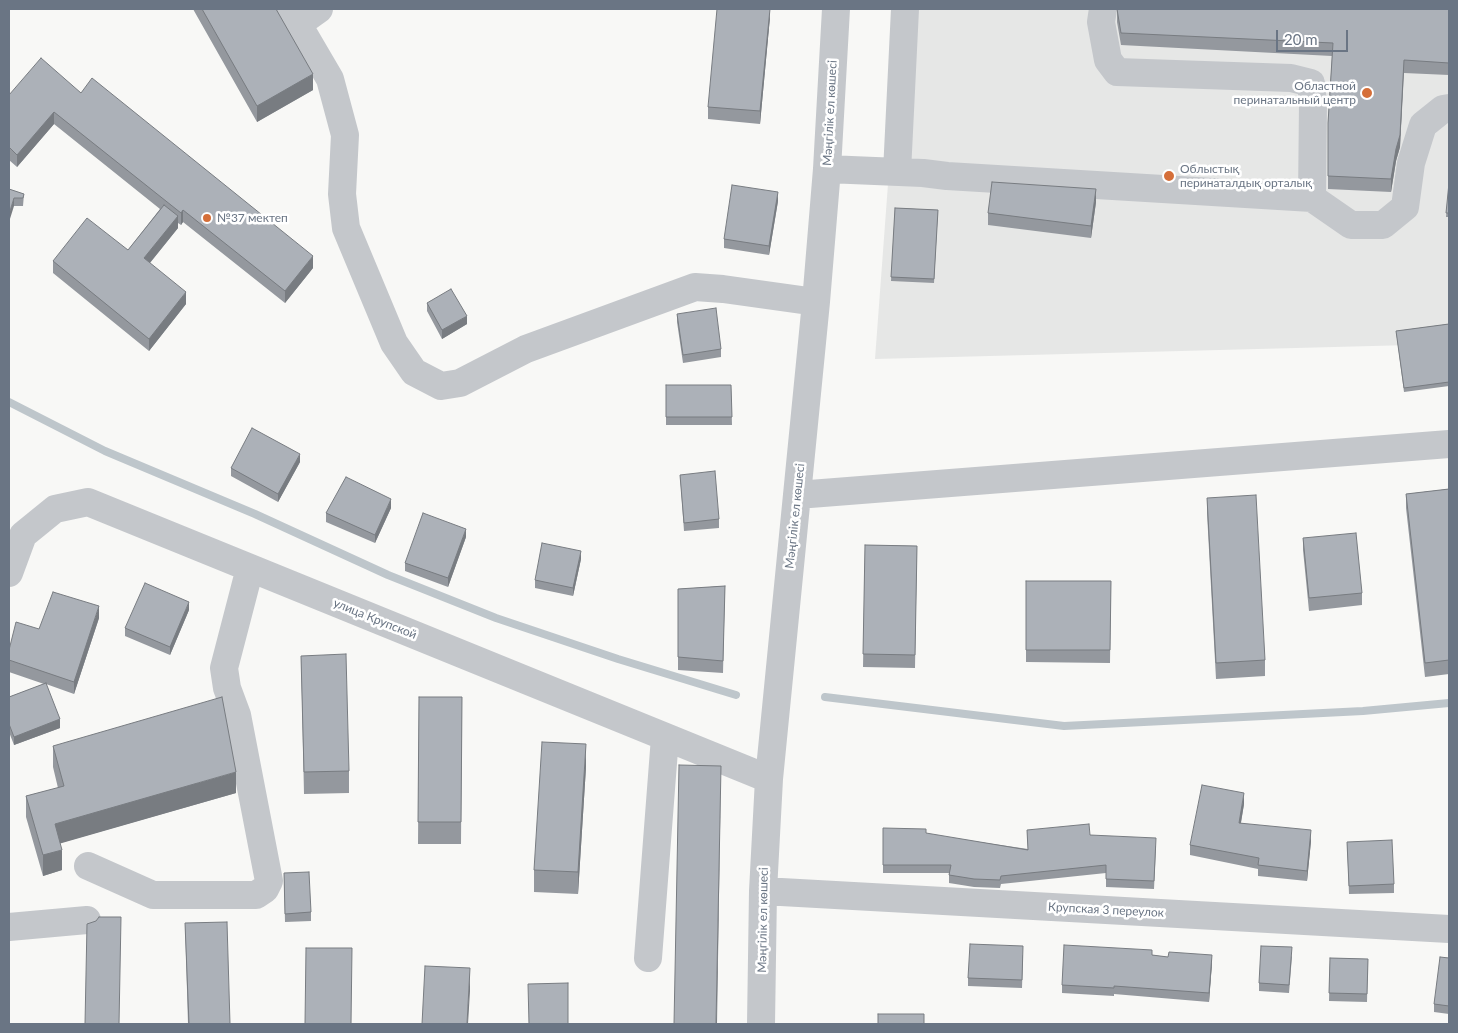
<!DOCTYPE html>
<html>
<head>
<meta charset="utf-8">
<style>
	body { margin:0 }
	#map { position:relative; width:1458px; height:1033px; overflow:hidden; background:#f8f8f6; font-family:Lato,sans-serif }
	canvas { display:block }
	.frame { position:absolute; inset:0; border:10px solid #6a7584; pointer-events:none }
	.scale { position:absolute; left:1276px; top:30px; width:72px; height:22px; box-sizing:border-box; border:2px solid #6a7584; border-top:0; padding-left:6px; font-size:15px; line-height:18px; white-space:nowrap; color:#6a7584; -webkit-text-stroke:4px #fff; paint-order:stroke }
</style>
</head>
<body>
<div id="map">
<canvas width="1458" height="1033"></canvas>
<div class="frame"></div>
<div class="scale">20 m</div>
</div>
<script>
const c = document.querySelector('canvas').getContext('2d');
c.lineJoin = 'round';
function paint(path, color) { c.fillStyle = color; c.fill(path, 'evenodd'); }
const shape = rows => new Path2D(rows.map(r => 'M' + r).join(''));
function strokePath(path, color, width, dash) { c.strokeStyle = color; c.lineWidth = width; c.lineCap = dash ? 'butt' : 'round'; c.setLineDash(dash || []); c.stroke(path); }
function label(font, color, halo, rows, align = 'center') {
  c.font = font + ' Lato,sans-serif'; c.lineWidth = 5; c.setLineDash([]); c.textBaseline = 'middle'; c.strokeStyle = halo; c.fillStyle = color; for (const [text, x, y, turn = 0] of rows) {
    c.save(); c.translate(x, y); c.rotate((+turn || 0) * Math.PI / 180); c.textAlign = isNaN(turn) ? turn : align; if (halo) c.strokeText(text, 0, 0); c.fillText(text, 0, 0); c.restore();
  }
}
paint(shape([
	[901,9,1449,9,1449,344,875,359]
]), '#e6e7e6');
strokePath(shape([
	[9,402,105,451,255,514,388,575,496,618,618,659,736,695],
	[825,697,1064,726,1363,711,1449,703]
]), '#bec6cb', 8);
strokePath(shape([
	[289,9,330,79,345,135,342,194,346,228,394,343,414,372,441,386,460,383,526,349,695,287,723,289,816,302],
	[1103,9,1101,22,1108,60,1117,72,1291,78,1311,83,1313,104,1312,198],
	[298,24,319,9],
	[827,169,923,173,947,176,1312,198,1351,225,1383,225,1405,207,1411,163,1423,125,1443,109,1449,108],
	[897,172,905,9],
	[797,495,1449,444],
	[9,573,23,535,55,509,88,502,769,779],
	[88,866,153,895,256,895,265,889,269,881,237,715,227,688,224,668,250,568],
	[763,891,1449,929],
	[9,927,87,920],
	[648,958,665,737],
	[761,1024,763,891,769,779,816,302,827,169,836,9]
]), '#c4c7cb', 28);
paint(shape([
	[193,9,276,9,313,90,257,122],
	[1117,9,1449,9,1449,75,1404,73,1400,147,1396,161,1391,192,1328,189,1328,123,1332,56,1121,45,1117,22],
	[770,17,760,124,708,119,708,107],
	[81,93,313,268,285,303,183,222,181,225,178,223,178,228,150,263,186,304,149,351,53,273,53,261,128,250,160,209,54,124,17,167,9,160,9,95],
	[1449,183,1449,217,1446,217],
	[9,189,24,194,23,206,14,206],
	[778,201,769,255,724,248,724,239],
	[1096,202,1091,238,988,225,988,213],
	[895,208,938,210,934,283,891,281],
	[427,303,467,324,442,339,427,311],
	[677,314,721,349,721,357,683,363,677,322],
	[1449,324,1449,386,1404,392,1396,331],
	[666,385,731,385,732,425,666,425],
	[300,462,278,502,231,476,231,468],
	[680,475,719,519,719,528,684,531],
	[1449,489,1449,674,1425,677,1406,508,1406,494],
	[1207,498,1265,660,1265,676,1216,679,1207,513],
	[391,508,375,543,326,522,326,513],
	[466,537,448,587,405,571,405,563],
	[1303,538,1362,593,1362,605,1309,611,1303,550],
	[865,545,917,546,915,668,863,667],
	[581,559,573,596,535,588,535,580],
	[1026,581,1111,581,1110,663,1026,662],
	[725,586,723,673,678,670,678,589],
	[189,610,170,655,125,636,125,628],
	[99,618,74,694,46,684,60,728,14,745,9,732,9,697,44,684,9,672,9,650,39,629],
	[301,656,349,771,349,793,304,794],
	[419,697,462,697,461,844,418,844],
	[53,746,236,793,60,843,62,870,43,876,26,817,26,796,58,788,53,767],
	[586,767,578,894,534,892,534,870],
	[1244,804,1241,823,1311,841,1307,881,1258,876,1258,869,1190,855,1190,845],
	[883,828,1028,849,1027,830,1090,835,1156,846,1154,889,1106,887,1106,873,1001,884,1000,888,974,887,949,883,949,873,883,873],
	[1347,842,1394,884,1394,893,1349,894],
	[284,873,311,912,311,921,285,922],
	[185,923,230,1024,188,1024],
	[1023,955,1022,988,968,986,968,978],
	[1152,955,1212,963,1209,1002,1114,994,1114,996,1062,993,1062,985],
	[1292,956,1289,993,1259,991,1259,983],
	[1330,958,1368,959,1367,1002,1329,1001],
	[1449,958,1449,1014,1434,1012,1434,1004]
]), '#94989e');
paint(shape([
	[770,9,770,17,760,124,760,111],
	[1404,60,1400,147,1396,161,1391,192,1391,179],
	[313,74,313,90,257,122,257,106],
	[54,112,54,124,17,167,17,155],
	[1096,189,1096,202,1091,238,1091,226],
	[778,192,778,201,769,255,769,246],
	[14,198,14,206,9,222,9,214],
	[183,210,183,222,181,225,181,213],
	[178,216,178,228,144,270,144,258],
	[313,256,313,268,285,303,285,291],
	[186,292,186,304,149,351,149,339],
	[467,316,467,324,442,339,442,330],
	[300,454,300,462,278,502,278,494],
	[391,499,391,508,375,543,375,535],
	[466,529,466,537,448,587,448,578],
	[581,551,581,559,573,596,573,588],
	[189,602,189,610,170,655,170,647],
	[99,606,99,618,74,694,74,682],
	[60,719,60,728,14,745,14,737],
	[586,744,586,767,578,894,578,872],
	[721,766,717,1024,716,1024],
	[236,772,236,793,55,845,55,824],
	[1244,793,1244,804,1239,833,1239,823],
	[1311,830,1311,841,1307,881,1307,871],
	[62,850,62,870,43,876,43,855],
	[1212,955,1212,963,1209,1002,1209,993],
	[470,968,470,991,468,1024,467,1024]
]), '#787c81');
const building = shape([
	[202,9,276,9,313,74,257,106,202,9],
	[717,9,770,9,760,111,708,107,717,9],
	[1117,9,1449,9,1449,63,1404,60,1400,135,1396,149,1391,179,1328,176,1328,123,1333,43,1121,33,1117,9],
	[41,58,81,93,92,78,313,256,285,291,183,210,181,213,54,112,17,155,9,147,9,95,41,58],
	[992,182,1096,189,1091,226,988,213,992,182],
	[1449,183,1449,213,1446,213,1449,183],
	[732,185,778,192,769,246,724,239,732,185],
	[9,189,24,194,23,198,14,198,9,214,9,189],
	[164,205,178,216,144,258,186,292,149,339,53,261,87,218,128,250,164,205],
	[895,208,938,210,934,279,891,277,895,208],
	[451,289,467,316,442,330,427,303,451,289],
	[716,308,721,349,683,355,677,314,716,308],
	[1449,324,1449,382,1404,388,1396,331,1449,324],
	[666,385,731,385,732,417,666,417,666,385],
	[252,428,300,454,278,494,231,468,252,428],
	[715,471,719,519,684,523,680,475,715,471],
	[346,477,391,499,375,535,326,513,346,477],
	[1449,489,1449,660,1425,663,1406,494,1449,489],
	[1256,495,1265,660,1216,663,1207,498,1256,495],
	[423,513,466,529,448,578,405,563,423,513],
	[1356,533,1362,593,1309,598,1303,538,1356,533],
	[542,543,581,551,573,588,535,580,542,543],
	[865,545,917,546,915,655,863,654,865,545],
	[1026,581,1111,581,1110,650,1026,650,1026,581],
	[145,583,189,602,170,647,125,628,145,583],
	[725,586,723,661,678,657,678,589,725,586],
	[53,592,99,606,74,682,9,660,9,650,16,622,39,629,53,592],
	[346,654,349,771,304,772,301,656,346,654],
	[46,683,60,719,14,737,9,724,9,697,46,683],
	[222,697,236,772,55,824,62,850,43,855,26,796,64,786,53,746,222,697],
	[419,697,462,697,461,822,418,822,419,697],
	[542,742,586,744,578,872,534,870,542,742],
	[679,765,721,766,716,1024,674,1024,679,765],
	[1202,785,1244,793,1239,823,1311,830,1307,871,1258,865,1259,858,1190,845,1202,785],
	[1089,824,1090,835,1156,838,1154,881,1106,879,1106,865,1001,876,1000,880,974,879,949,875,951,865,883,865,883,828,926,829,926,833,1028,850,1027,830,1089,824],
	[1392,840,1394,884,1349,886,1347,842,1392,840],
	[309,872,311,912,285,914,284,873,309,872],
	[99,917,121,917,119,1024,85,1024,87,924,96,921,99,917],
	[227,922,230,1024,189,1024,185,923,227,922],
	[970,944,1023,946,1022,980,968,978,970,944],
	[1064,945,1152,950,1152,955,1168,957,1169,952,1212,955,1209,993,1114,986,1114,988,1062,985,1064,945],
	[1261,946,1292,947,1289,985,1259,983,1261,946],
	[306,948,352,948,351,1024,305,1024,306,948],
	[1440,957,1449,958,1449,1006,1434,1004,1440,957],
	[1330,958,1368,959,1367,994,1329,993,1330,958],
	[425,966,470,968,467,1024,422,1024,425,966],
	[568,983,568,1024,529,1024,528,984,568,983],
	[878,1014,924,1014,924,1024,878,1024,878,1014]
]);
paint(building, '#acb1b8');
strokePath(building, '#787c81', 1);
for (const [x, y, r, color] of [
	[1367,93,6,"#d56f39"],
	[1169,176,6,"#d56f39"],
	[207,218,5,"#d56f39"]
]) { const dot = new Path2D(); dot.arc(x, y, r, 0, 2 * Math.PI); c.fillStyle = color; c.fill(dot); strokePath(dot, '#fff', 2); }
label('12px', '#6a7584', '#fff', [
	["Областной",1356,86,"right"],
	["перинатальный центр",1356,100,"right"],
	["Облыстық",1180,169],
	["перинаталдық орталық",1180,183],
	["№37 мектеп",217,218]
], 'left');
label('12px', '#6a7584', '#fff', [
	["Мәңгілік ел көшесі",830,113,-87],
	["Мәңгілік ел көшесі",795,516,-84],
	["улица Крупской",375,619,22],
	["Крупская 3 переулок",1106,910,3],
	["Мәңгілік ел көшесі",763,920,-89]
]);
</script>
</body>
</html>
